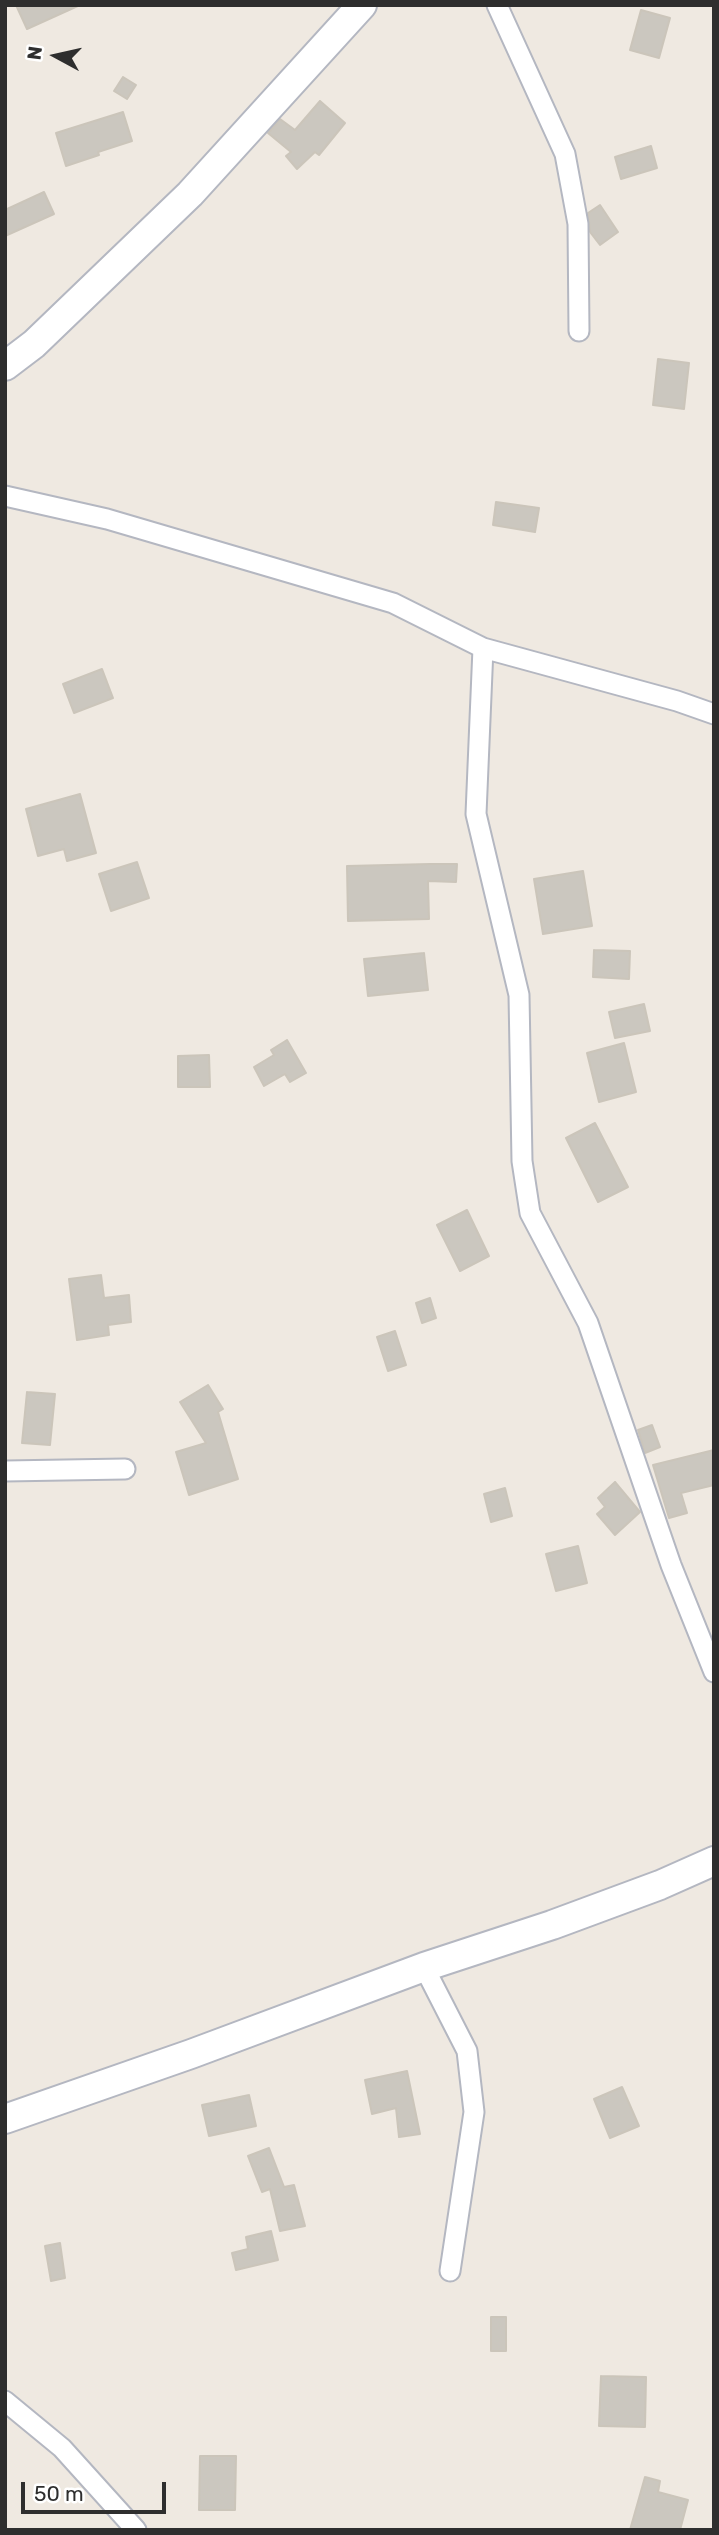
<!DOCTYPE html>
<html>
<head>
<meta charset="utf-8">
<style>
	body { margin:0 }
	#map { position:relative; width:719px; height:2535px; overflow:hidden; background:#efe9e1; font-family:Rubik,sans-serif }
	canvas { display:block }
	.frame { position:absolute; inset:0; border:7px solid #2e2e2e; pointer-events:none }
	.north { position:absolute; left:21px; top:21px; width:70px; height:70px; -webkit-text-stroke:5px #fff; paint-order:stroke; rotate:278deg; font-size:19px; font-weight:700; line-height:28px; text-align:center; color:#2e2e2e }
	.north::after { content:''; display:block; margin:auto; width:24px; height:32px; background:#2e2e2e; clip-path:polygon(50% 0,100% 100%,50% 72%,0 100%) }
	.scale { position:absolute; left:21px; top:2482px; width:145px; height:32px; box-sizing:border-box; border:4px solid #2e2e2e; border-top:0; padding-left:9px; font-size:21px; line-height:24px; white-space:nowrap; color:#2e2e2e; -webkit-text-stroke:5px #fff; paint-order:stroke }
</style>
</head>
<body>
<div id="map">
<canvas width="719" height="2535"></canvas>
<div class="frame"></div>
<div class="north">N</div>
<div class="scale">50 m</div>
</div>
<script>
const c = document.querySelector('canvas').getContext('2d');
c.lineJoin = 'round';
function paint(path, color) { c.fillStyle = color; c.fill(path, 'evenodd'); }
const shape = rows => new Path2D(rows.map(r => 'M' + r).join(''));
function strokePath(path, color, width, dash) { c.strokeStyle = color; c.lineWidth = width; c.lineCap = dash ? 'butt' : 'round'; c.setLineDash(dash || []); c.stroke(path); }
const building = shape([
	[16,5,80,5,27,29,16,5],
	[641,10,670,18,659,58,630,50,641,10],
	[123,77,136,85,127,99,114,91,123,77],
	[320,101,345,123,319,155,315,152,297,169,286,156,291,152,268,133,280,119,295,130,320,101],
	[123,112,132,141,98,152,99,155,66,166,56,133,123,112],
	[651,146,657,168,621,179,615,157,651,146],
	[44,192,54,214,5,236,5,210,44,192],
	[600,205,618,232,600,245,590,232,588,213,600,205],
	[658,359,689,363,684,409,653,405,658,359],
	[496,502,539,508,535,532,493,525,496,502],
	[102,669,113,698,74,713,63,684,102,669],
	[80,794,96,853,67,861,64,849,38,856,26,809,80,794],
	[137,862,149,898,111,911,99,874,137,862],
	[430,864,457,864,456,882,428,881,429,919,348,921,347,866,430,864],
	[583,871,592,926,543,934,534,879,583,871],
	[594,950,630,951,629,979,593,977,594,950],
	[424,953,428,990,368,996,364,959,424,953],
	[644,1004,650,1031,615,1038,609,1012,644,1004],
	[287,1040,306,1073,290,1082,285,1074,264,1086,254,1067,274,1055,271,1050,287,1040],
	[624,1043,636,1092,599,1102,587,1053,624,1043],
	[209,1055,210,1087,178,1087,178,1056,209,1055],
	[595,1123,628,1187,598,1202,566,1138,595,1123],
	[467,1210,489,1256,460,1271,437,1225,467,1210],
	[101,1275,104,1298,129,1295,131,1322,108,1325,109,1335,77,1340,69,1279,101,1275],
	[430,1298,436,1318,422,1323,416,1303,430,1298],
	[395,1331,406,1365,388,1371,377,1337,395,1331],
	[208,1385,223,1409,218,1412,238,1479,189,1495,176,1452,206,1443,180,1402,208,1385],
	[27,1392,55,1394,50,1445,22,1443,27,1392],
	[652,1425,660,1447,645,1453,638,1430,652,1425],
	[714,1450,714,1485,681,1493,687,1513,669,1518,653,1465,714,1450],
	[615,1482,640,1512,615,1535,597,1514,605,1507,598,1498,615,1482],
	[505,1488,512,1516,491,1522,484,1494,505,1488],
	[578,1546,587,1583,556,1591,546,1554,578,1546],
	[407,2071,420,2134,399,2137,396,2108,372,2114,365,2080,407,2071],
	[622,2087,639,2126,610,2138,594,2099,622,2087],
	[249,2095,256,2126,209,2136,202,2105,249,2095],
	[269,2148,284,2187,294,2185,305,2226,280,2231,270,2189,262,2192,248,2156,269,2148],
	[271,2231,278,2260,236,2270,232,2253,248,2249,246,2237,271,2231],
	[60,2243,65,2278,51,2281,45,2246,60,2243],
	[491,2317,506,2317,506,2351,491,2351,491,2317],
	[601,2376,646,2377,645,2427,599,2426,601,2376],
	[200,2456,236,2456,235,2510,199,2510,200,2456],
	[645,2477,660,2481,658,2492,688,2500,680,2530,630,2530,645,2477]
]);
paint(building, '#cbc7bf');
strokePath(building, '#cbc5ba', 2);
const street = shape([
	[497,5,565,154,578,224,579,331],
	[5,496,107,519,393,603,483,648,677,701,714,714],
	[483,648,476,814,519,995,522,1161,530,1213,588,1323,671,1565,714,1672],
	[5,1471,125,1469],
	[424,1967,467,2051,474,2112,450,2271],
	[5,2401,62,2448,136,2530]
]);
const secondary = shape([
	[5,366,34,344,190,194,362,5],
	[5,2119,191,2054,424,1967,552,1925,660,1885,714,1861]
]);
strokePath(street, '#b4b7c1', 23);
strokePath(secondary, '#b4b7c1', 32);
strokePath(street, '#fff', 19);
strokePath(secondary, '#fff', 28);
</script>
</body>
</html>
